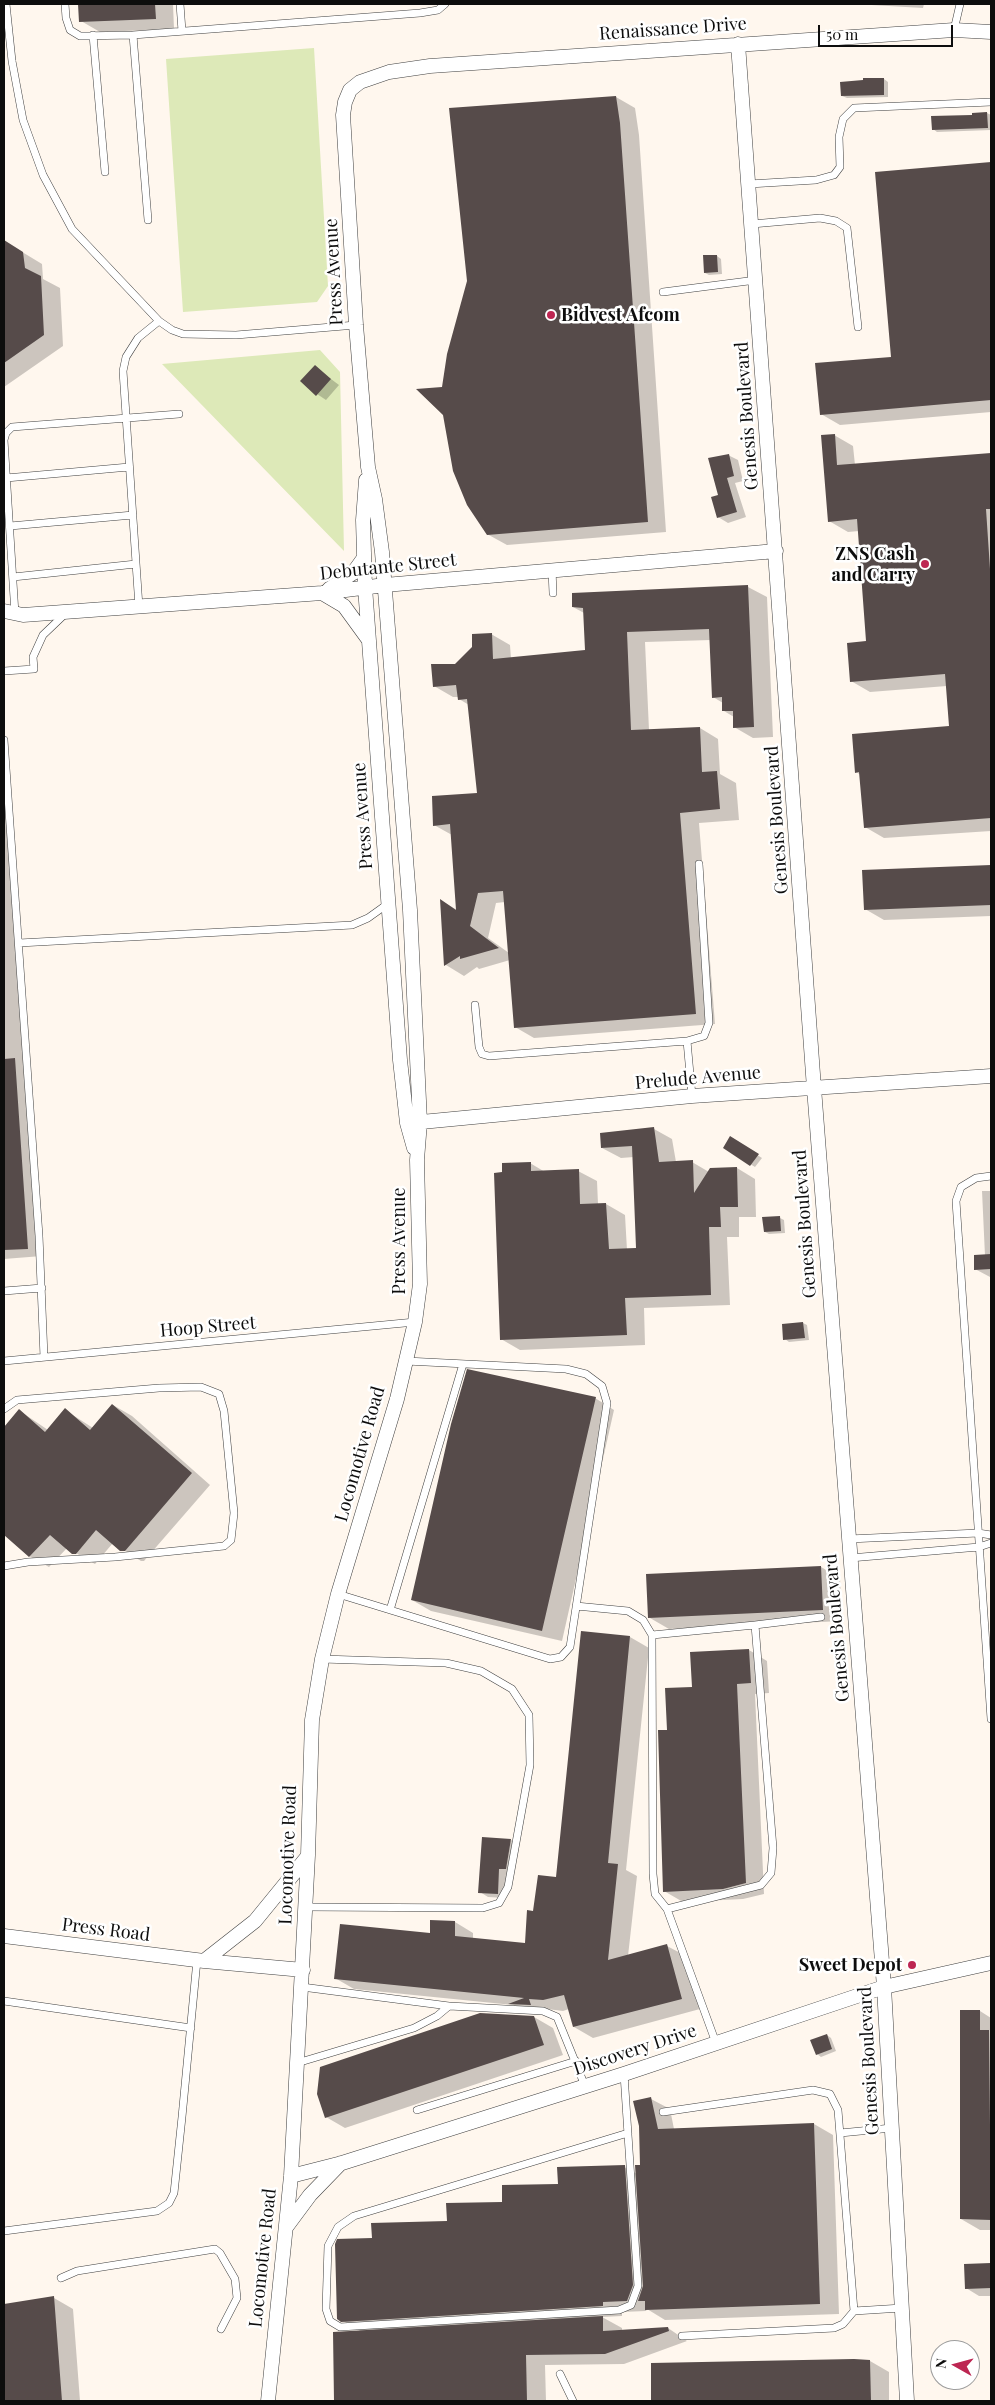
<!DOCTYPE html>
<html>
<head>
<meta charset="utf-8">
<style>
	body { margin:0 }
	#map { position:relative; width:995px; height:2405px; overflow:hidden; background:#fff7ee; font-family:"Playfair Display",serif }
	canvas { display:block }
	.frame { position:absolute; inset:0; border:5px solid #0d0d0d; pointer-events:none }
	.north { position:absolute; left:930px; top:2340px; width:50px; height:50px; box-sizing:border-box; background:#fff; border:1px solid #9e9e9e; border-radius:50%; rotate:277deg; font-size:14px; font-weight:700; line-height:20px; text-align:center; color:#0d0d0d }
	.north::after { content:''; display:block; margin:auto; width:18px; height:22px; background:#bd2652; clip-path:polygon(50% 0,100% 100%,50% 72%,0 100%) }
	.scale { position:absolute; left:818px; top:25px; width:135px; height:22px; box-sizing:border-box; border:2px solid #0d0d0d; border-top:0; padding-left:6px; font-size:15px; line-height:18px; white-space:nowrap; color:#0d0d0d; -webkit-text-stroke:4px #fff; paint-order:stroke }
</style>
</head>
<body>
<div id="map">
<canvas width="995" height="2405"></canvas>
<div class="frame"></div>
<div class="north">N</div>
<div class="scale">50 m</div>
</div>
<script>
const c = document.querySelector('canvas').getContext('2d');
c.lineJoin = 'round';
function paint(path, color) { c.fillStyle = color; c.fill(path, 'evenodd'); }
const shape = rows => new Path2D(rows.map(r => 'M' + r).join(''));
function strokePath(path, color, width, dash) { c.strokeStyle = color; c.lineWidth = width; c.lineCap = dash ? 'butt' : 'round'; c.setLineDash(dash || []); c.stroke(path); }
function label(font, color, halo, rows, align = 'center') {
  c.font = font + ' "Playfair Display",serif'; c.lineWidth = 5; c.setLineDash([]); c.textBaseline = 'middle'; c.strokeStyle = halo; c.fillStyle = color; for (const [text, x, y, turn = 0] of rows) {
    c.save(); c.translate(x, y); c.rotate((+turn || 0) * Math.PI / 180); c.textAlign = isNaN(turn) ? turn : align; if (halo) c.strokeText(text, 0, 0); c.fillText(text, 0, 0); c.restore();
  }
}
paint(shape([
	[314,48,328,286,317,302,183,312,166,59],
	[320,350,340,372,344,551,162,364]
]), '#dde9b8');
paint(shape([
	[79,4,173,4,174,29,100,32,81,21],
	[854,4,924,4,923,8],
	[884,79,888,82,888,97,847,98,842,96],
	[616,97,635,108,639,135,666,532,507,545,487,534],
	[987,113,991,115,991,130,937,132,933,129],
	[991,163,991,412,840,425,821,414,892,358,876,173],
	[4,241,42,264,43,279,60,288,63,346,4,387],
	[717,256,721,259,722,274,709,275,705,273,704,257],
	[315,367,339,385,326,400,317,394],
	[834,435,853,446,855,465,991,454,991,831,884,838,865,827,861,775,856,772,950,727,947,686,870,692,851,681,868,642,859,531,848,532,829,521],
	[728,455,738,460,743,481,735,483,746,517,728,523,718,517,719,496],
	[748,587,767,597,773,737,753,738,734,727,734,717,724,711,723,703,713,697,711,640,645,642,649,730,700,728,718,739,720,774,736,783,739,820,699,823,715,1024,534,1038,515,1027,510,960,479,969,477,967,464,976,446,965,442,901,457,910,452,835,434,825,478,794,469,705,459,699,459,697,453,697,434,686,491,634,510,645,511,659,586,651,584,613,573,607],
	[505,902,509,953,488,938,496,903],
	[4,764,42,1256,4,1259],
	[991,866,991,916,884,920,865,909,864,872],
	[654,1129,672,1139,676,1162,692,1162,709,1172,737,1168,755,1179,756,1217,739,1217,739,1237,727,1237,730,1305,644,1308,645,1345,520,1350,501,1339,503,1173,530,1163,545,1172,578,1171,597,1181,598,1204,606,1204,625,1215,627,1250,637,1250,634,1157,621,1158,602,1148],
	[731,1138,762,1158,755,1167,724,1148],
	[982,1191,991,1191,991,1302,990,1277,975,1269,985,1256],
	[780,1218,784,1220,785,1233,769,1234,765,1232],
	[803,1323,807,1325,809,1340,789,1342,785,1339,783,1325],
	[595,1398,614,1410,562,1641,431,1611,412,1600],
	[113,1405,132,1416,210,1485,144,1561,141,1561,113,1543,95,1564,67,1548,49,1567,29,1556,4,1533,4,1429,20,1411,48,1430,65,1410,93,1428],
	[821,1567,840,1578,842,1621,669,1629,650,1618,647,1576],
	[582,1632,630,1637,649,1648,626,1870,637,1876,628,1956,667,1946,686,1956,700,2009,593,2038,574,2027,569,2009,563,2011,547,2009,549,2015,528,2014,513,2005,354,1989,335,1978,455,1922,473,1933,473,1939,526,1944,534,1912,557,1878],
	[749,1650,767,1661,769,1693,755,1694,764,1894,743,1899,683,1902,664,1891,693,1688],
	[511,1840,519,1845,514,1873,507,1873,506,1898,488,1897,480,1892],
	[980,2011,991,2018,991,2230,980,2230,961,2219],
	[534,2017,553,2028,563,2055,345,2128,326,2117],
	[827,2035,831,2038,836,2051,821,2057,817,2054],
	[651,2099,670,2109,674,2129,814,2124,833,2135,839,2314,665,2320,647,2309,646,2311,622,2312,622,2316,602,2317,622,2328,622,2331,668,2328,687,2341,624,2364,545,2365,546,2401,335,2401,334,2334,362,2332,338,2318,373,2240,448,2222,559,2185,624,2167,637,2174,642,2166],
	[991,2264,991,2296,979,2296,966,2288,965,2265],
	[54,2298,73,2309,80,2401,4,2401,4,2305],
	[870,2361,889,2372,889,2401,652,2401,652,2364]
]), '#0003');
paint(shape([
	[78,4,155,4,156,19,79,22],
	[863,78,884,78,884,95,841,96,840,82,863,80],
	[616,96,620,123,648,522,487,535,467,505,453,471,443,415,416,389,442,387,447,354,467,281,449,108],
	[987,112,988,128,932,130,931,116,972,115,972,113],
	[991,162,991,400,820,415,815,363,891,357,875,172],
	[4,240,23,252,25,268,41,276,44,335,4,363],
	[703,255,717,255,718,272,704,273],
	[315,365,331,379,316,396,300,381],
	[835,434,837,465,991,453,991,509,986,509,991,584,991,818,864,828,859,772,855,773,852,734,949,726,945,674,850,682,847,643,866,641,857,519,828,522,821,435],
	[729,454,734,476,727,478,737,512,717,518,711,497,718,495,708,458],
	[748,585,754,727,733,728,733,711,722,711,722,697,712,698,709,629,627,632,631,730,700,727,702,772,717,771,720,809,680,813,696,1014,514,1028,503,891,478,893,470,926,499,948,460,959,460,956,444,966,440,899,456,910,450,824,433,826,432,796,477,793,467,699,458,700,456,685,433,687,431,664,455,664,472,647,472,634,492,633,493,659,585,650,583,608,572,607,572,593],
	[991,865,991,905,864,910,862,870],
	[15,1058,28,1249,4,1250,4,1059],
	[654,1127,659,1162,693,1160,694,1193,710,1168,737,1167,738,1207,720,1207,721,1227,709,1227,711,1295,625,1298,627,1335,500,1340,494,1173,502,1172,502,1163,531,1162,531,1171,579,1169,580,1204,606,1203,609,1249,636,1248,632,1146,601,1148,600,1133],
	[730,1136,759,1154,750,1166,723,1148],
	[780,1216,781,1231,764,1232,762,1217],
	[991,1254,991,1269,974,1270,974,1255],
	[803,1322,805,1338,783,1340,782,1324],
	[467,1369,596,1397,542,1631,411,1600,451,1424],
	[112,1404,192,1473,125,1551,120,1551,96,1530,76,1554,72,1554,50,1535,29,1557,4,1535,4,1427,19,1409,45,1432,65,1408,90,1430],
	[821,1566,823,1610,648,1618,646,1574],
	[581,1631,630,1636,608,1863,618,1864,608,1960,667,1944,682,1999,573,2027,564,1995,543,2000,529,1999,531,2005,508,2004,524,1998,334,1979,340,1924,430,1933,430,1920,455,1921,455,1936,525,1943,527,1910,533,1911,538,1875,556,1877],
	[749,1649,751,1683,737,1684,746,1883,723,1889,663,1892,658,1730,667,1730,665,1688,692,1687,690,1652],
	[482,1837,511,1839,506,1869,499,1869,498,1894,478,1893],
	[960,2010,980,2010,980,2030,989,2030,991,2220,960,2219],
	[480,2013,534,2016,544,2045,325,2118,317,2094,320,2067],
	[827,2034,832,2049,816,2055,810,2040],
	[651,2097,658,2129,814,2123,820,2304,645,2310,645,2301,638,2301,643,2286,635,2165,640,2165,639,2126,633,2101],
	[625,2165,633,2285,627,2301,603,2302,603,2306,341,2322,337,2319,335,2244,337,2239,372,2238,371,2223,447,2221,446,2203,502,2202,502,2185,558,2184,557,2167],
	[991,2263,991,2288,965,2289,964,2264],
	[54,2296,62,2401,4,2401,4,2304],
	[603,2316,603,2331,668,2327,669,2331,605,2354,526,2355,527,2401,334,2401,333,2332],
	[854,2359,870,2360,871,2401,651,2401,651,2363]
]), '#564b4a');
const service = shape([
	[6,4,12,61,23,120,43,175,72,229,159,321,172,330,183,334,236,335,356,325],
	[65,4,66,18,70,30,80,36,133,35],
	[180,4,182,31],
	[954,30,960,4],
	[93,35,105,172],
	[749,184,816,180,834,175,840,167,839,137,843,119,854,108,991,102],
	[148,220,133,35,420,13,438,10,445,4],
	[752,224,820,218,836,221,847,228,858,327],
	[663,292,756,280],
	[6,478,129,467],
	[10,526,133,515],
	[552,570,553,593],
	[13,577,136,564],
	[139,607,123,371,126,357,138,338,159,321],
	[15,614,4,440,6,433,12,427,179,414],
	[4,671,34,669,33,657,43,635,65,614],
	[4,740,39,1236,44,1357],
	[19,943,352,925,368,918,389,903],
	[475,1005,479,1047,482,1054,489,1056,687,1041,692,1096],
	[687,1041,704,1036,709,1023,699,864],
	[991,1176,976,1178,961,1187,956,1201,991,1719],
	[4,1291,42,1288],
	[4,1361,415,1322],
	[4,1409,17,1400,159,1388,201,1387,219,1394,224,1411,234,1513,231,1540,224,1546,115,1557,28,1562,4,1566],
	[849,1539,978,1533,991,1535],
	[850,1558,979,1547,991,1543],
	[338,1594,550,1659,561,1657,570,1647,607,1403,602,1386,586,1374,566,1369,406,1361],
	[576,1606,628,1611,643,1620,652,1635,653,1874,655,1894,667,1909,761,1885,771,1873,773,1848,755,1625,821,1617],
	[390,1610,463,1364],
	[652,1635,755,1625],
	[306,1907,483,1908,499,1903,508,1887,530,1765,529,1715,512,1689,481,1671,446,1663,322,1659],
	[667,1909,716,2043],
	[302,1987,449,2006],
	[4,2001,191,2028],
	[297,2063,414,2028,437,2016,449,2006,543,2011,557,2017,585,2086],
	[624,2074,638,2286,631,2305,619,2310,340,2327,330,2321,326,2309,328,2246,338,2227,354,2216,628,2133],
	[417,2110,576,2061],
	[663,2112,813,2090,830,2094,838,2110,854,2311,843,2324,834,2328,682,2336],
	[840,2133,892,2128],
	[4,2231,157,2211,169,2203,174,2193,182,2117,197,1960],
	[61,2278,77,2271,215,2249,220,2253,235,2279,237,2298,221,2329],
	[854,2311,902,2308],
	[560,2374,573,2401]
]);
const minor = shape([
	[738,44,814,1088,884,1987,907,2401],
	[366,480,363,520,365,587,400,1060,407,1123,414,1148],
	[329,589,353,573,363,559],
	[322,593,344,606,368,639],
	[4,611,23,615,322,593,385,585,776,551],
	[411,1123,692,1096,991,1076],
	[4,1936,204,1961,303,1970],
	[204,1961,255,1921,308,1856],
	[291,2176,342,2163,624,2074,884,1987,991,1963],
	[287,2226,310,2195,341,2163],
	[268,2401,291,2176,308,1855,312,1720,322,1659,338,1594,397,1399,415,1322,420,1284,417,1160,420,1122,410,910,382,552,375,499,368,467,356,325,343,115,345,102,350,90,360,82,389,72,430,66,954,30,991,32]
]);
strokePath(service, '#404040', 8);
strokePath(minor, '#404040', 15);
strokePath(service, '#fff', 7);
strokePath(minor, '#fff', 14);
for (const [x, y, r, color] of [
	[551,315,5,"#bd2652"],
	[925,564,5,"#bd2652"],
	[912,1965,5,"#bd2652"]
]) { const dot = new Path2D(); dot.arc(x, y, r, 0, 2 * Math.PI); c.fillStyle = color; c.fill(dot); strokePath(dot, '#fff', 2); }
label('18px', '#0d0d0d', '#fff', [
	["Renaissance Drive",673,29,-4],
	["Press Avenue",334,272,-93],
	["Genesis Boulevard",747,416,-94],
	["Debutante Street",388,567,-6],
	["Press Avenue",363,816,-94],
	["Genesis Boulevard",777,820,-94],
	["Prelude Avenue",698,1078,-5],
	["Genesis Boulevard",805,1224,-94],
	["Press Avenue",399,1241,-90],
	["Hoop Street",208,1327,-5],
	["Locomotive Road",360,1454,-74],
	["Genesis Boulevard",837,1628,-95],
	["Locomotive Road",288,1855,-88],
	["Press Road",106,1930,7],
	["Discovery Drive",635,2050,-18],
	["Genesis Boulevard",869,2061,-93],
	["Locomotive Road",263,2258,-84]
]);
label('bold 18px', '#0d0d0d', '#fff', [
	["Bidvest Afcom",561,315,"left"],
	["ZNS Cash",915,554],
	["and Carry",915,575],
	["Sweet Depot",902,1965]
], 'right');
</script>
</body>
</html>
